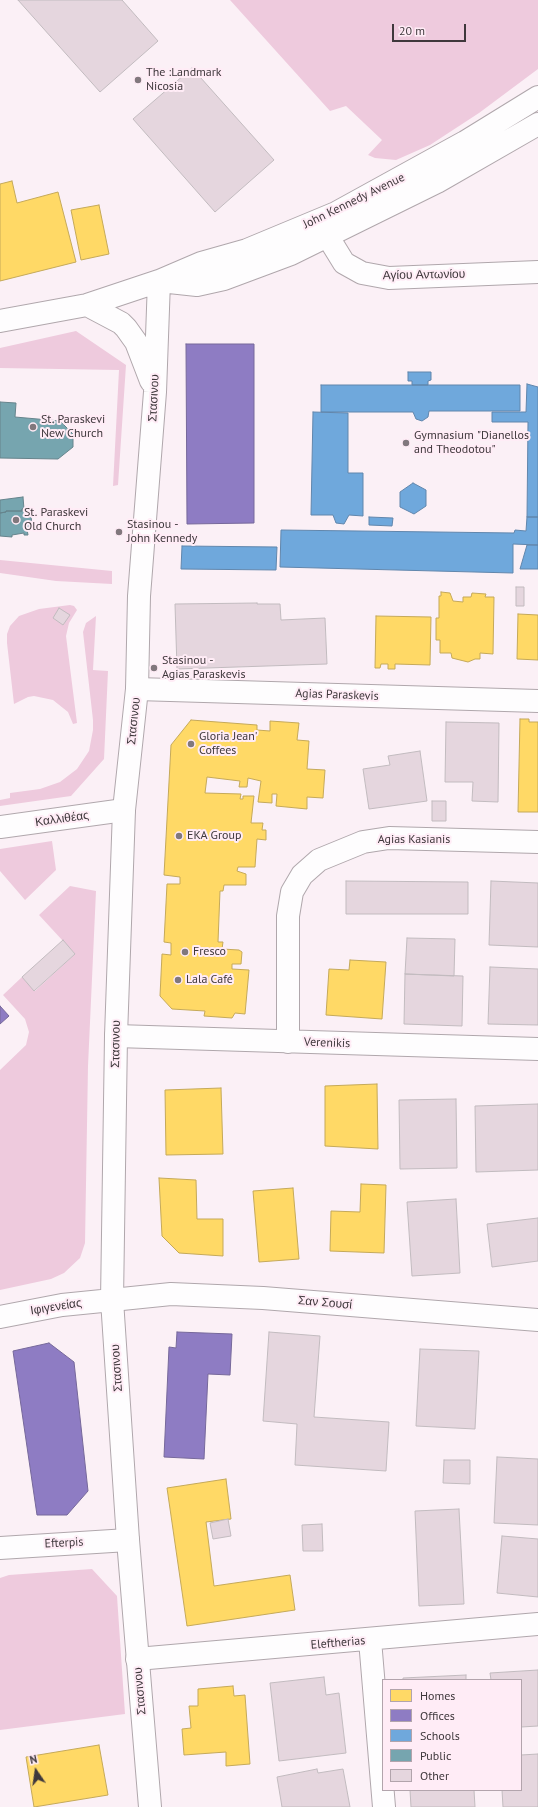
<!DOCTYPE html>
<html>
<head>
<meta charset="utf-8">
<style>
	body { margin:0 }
	#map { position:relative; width:538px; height:1807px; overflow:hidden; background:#fbf0f6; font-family:"PT Sans",sans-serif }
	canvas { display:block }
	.legend { position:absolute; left:382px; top:1679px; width:140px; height:112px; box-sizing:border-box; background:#ffecf6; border:1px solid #b2a4ac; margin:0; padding:5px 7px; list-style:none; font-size:12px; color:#3f383c }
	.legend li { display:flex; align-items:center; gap:8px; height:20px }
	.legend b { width:20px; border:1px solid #b2a4ac }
	.north { position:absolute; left:16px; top:1751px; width:40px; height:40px; -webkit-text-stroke:3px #ffecf6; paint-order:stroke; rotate:347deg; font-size:11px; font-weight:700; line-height:16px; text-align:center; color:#3f383c }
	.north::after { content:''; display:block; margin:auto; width:14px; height:18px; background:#3f383c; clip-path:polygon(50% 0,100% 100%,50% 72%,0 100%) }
	.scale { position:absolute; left:392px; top:24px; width:74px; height:18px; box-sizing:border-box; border:2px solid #3f383c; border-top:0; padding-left:5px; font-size:12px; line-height:14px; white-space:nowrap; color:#3f383c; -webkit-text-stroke:3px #ffecf6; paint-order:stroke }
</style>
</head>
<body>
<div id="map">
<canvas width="538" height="1807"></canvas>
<ul class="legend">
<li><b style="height:11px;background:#ffd966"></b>Homes</li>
<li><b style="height:11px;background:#8e7cc3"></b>Offices</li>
<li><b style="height:11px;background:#6fa8dc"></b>Schools</li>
<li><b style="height:11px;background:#76a5af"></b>Public</li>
<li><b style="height:11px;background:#e5d6de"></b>Other</li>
</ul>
<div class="north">N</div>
<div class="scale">20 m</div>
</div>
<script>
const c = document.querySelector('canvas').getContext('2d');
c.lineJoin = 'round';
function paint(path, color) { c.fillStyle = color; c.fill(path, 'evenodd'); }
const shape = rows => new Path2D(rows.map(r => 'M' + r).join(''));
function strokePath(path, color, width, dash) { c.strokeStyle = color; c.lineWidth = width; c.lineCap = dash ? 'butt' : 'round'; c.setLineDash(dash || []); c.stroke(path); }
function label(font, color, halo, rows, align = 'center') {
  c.font = font + ' "PT Sans",sans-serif'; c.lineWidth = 4; c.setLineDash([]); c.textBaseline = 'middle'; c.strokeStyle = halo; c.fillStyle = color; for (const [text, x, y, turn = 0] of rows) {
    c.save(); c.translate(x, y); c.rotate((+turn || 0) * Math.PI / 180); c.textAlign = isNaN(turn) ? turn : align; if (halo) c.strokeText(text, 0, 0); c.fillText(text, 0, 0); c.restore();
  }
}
paint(shape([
	[230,0,538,0,538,69,479,113,430,145,396,160,375,158,368,155,382,140,346,106,330,111],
	[76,331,126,365,118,485,113,486,119,370,0,368,0,348],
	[0,560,112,571,112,584,56,581,0,573],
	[70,605,74,606,77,610,69,623,66,636,77,723,73,724,68,712,53,700,34,696,28,697,14,704,7,643,7,634,10,626,19,616,39,609],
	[96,616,93,670,108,671,104,759,71,796,0,806,0,800,10,798,10,793,40,789,60,782,77,769,89,751,93,730,93,720,83,632,86,623],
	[52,841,56,870,25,900,0,871,0,849],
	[70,886,96,891,88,1066,85,1243,80,1258,64,1273,51,1279,0,1290,0,1070,26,1045,29,1032,25,1019,3,995,22,977,35,991,75,954,39,915],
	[92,1569,117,1596,125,1714,0,1730,0,1578,9,1575]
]), '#eecadd');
const homes = shape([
	[12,181,17,203,58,192,76,262,0,281,0,184,12,181],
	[99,205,109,254,81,260,71,210,99,205],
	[441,592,450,593,453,601,463,602,463,597,471,597,472,593,486,594,485,597,494,597,493,654,480,653,480,659,475,659,468,662,452,658,451,653,440,653,440,640,436,640,436,618,439,618,439,596,441,596,441,592],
	[518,614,538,615,538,660,517,659,518,614],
	[376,616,431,617,430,665,395,664,395,669,388,669,388,664,381,664,380,668,375,668,376,616],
	[520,719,529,719,529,722,538,722,538,812,518,812,520,719],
	[191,720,257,725,257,730,270,731,270,721,299,723,297,740,309,741,307,769,325,770,323,798,307,797,307,809,276,806,277,794,272,794,272,803,258,802,261,781,248,778,247,787,239,787,240,781,207,777,205,793,241,794,240,799,243,799,243,796,254,796,251,823,263,823,262,830,266,830,266,840,257,839,255,867,238,867,237,871,246,874,246,885,224,885,223,891,220,891,218,942,223,942,222,949,239,950,242,952,241,964,232,964,232,969,249,970,245,1014,235,1013,232,1018,204,1016,205,1011,172,1009,160,996,162,954,171,955,171,943,164,942,167,884,180,884,180,877,164,875,171,745,191,720],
	[350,960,386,962,382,1019,326,1015,329,969,349,970,350,960],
	[377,1084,378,1149,325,1146,325,1086,377,1084],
	[221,1088,223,1154,166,1155,165,1090,221,1088],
	[159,1178,196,1180,197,1219,223,1219,223,1256,179,1253,162,1236,159,1178],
	[361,1184,386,1185,384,1253,330,1251,331,1211,360,1212,361,1184],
	[293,1188,299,1259,259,1262,253,1191,293,1188],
	[226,1479,231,1519,206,1522,214,1586,290,1575,295,1610,187,1626,167,1488,226,1479],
	[233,1686,234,1696,245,1695,250,1764,226,1766,226,1752,184,1755,182,1729,191,1728,189,1706,198,1706,198,1689,233,1686],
	[99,1745,108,1795,34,1807,26,1757,99,1745]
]);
paint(homes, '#ffd966');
strokePath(homes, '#c5a959', 1);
const offices = shape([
	[186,344,254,344,254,523,187,524,186,344],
	[0,1006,9,1016,0,1024,0,1006],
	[177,1332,232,1334,230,1375,208,1374,204,1459,164,1457,169,1347,176,1348,177,1332],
	[49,1343,74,1362,88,1491,67,1515,37,1515,13,1351,49,1343]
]);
paint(offices, '#8e7cc3');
strokePath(offices, '#76689a', 1);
const schools = shape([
	[408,372,431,372,431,380,428,381,428,385,412,385,412,381,408,381,408,372],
	[527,384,538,387,538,517,527,517,528,422,492,422,492,412,526,412,527,384],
	[321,385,520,385,520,411,429,411,428,417,422,421,416,419,413,412,321,412,321,385],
	[313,412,348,413,348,473,363,473,363,516,349,515,344,524,336,523,333,515,311,515,313,412],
	[413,483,426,490,426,506,414,514,400,507,400,492,413,483],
	[369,517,393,518,392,526,369,525,369,517],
	[527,517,538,517,538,545,513,544,513,573,280,567,281,530,514,533,515,530,526,531,527,517],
	[527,545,538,545,538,569,520,569,527,545],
	[182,546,277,547,276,570,181,569,182,546]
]);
paint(schools, '#6fa8dc');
strokePath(schools, '#6186ac', 1);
const public = shape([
	[0,402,16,403,15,417,60,421,73,434,73,447,58,459,0,458,0,402],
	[23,497,24,509,22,509,22,511,6,511,6,512,0,513,0,500,23,497],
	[25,508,26,513,31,517,32,524,27,529,28,535,24,535,24,533,12,535,12,537,0,536,0,513,6,512,6,511,22,511,22,509,25,508]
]);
paint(public, '#76a5af');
strokePath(public, '#66848c', 1);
const building = shape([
	[18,0,122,0,158,41,100,92,18,0],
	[192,68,274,160,215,212,133,119,192,68],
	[516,587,524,587,524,606,516,606,516,587],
	[257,603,257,604,280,604,281,620,325,618,327,664,177,669,175,604,257,603],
	[59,608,70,615,63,625,53,618,59,608],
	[446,722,499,723,498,802,472,801,473,782,445,782,446,722],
	[420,751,427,801,369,809,363,769,390,765,388,756,420,751],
	[432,801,446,801,446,821,432,821,432,801],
	[346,881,468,882,468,914,346,914,346,881],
	[491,881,538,883,538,947,489,945,491,881],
	[407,938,455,939,454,976,405,974,407,938],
	[63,940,75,954,34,991,22,977,63,940],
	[490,967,538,969,538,1025,488,1024,490,967],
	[405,974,463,976,462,1026,404,1024,405,974],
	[456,1099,457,1168,400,1169,399,1100,456,1099],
	[538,1104,538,1170,476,1172,475,1106,538,1104],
	[456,1199,460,1273,412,1276,407,1202,456,1199],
	[538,1218,538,1261,492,1267,487,1224,538,1218],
	[269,1332,320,1336,314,1417,389,1422,386,1471,295,1465,297,1424,263,1421,269,1332],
	[420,1349,479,1351,475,1429,416,1426,420,1349],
	[497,1457,538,1459,538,1525,494,1523,497,1457],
	[444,1460,470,1460,470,1484,443,1483,444,1460],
	[459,1509,464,1604,419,1606,415,1511,459,1509],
	[228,1519,231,1536,213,1539,210,1523,228,1519],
	[322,1524,323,1551,303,1551,302,1525,322,1524],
	[502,1536,538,1539,538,1597,497,1593,502,1536],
	[538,1670,538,1726,521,1727,521,1680,491,1680,490,1673,538,1670],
	[466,1675,466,1680,403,1680,403,1678,466,1675],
	[324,1677,326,1695,339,1693,346,1753,279,1761,270,1683,324,1677],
	[538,1754,538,1807,503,1807,502,1790,521,1790,521,1755,538,1754],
	[317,1769,318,1773,343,1769,350,1807,282,1807,277,1777,317,1769],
	[410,1790,474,1790,475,1807,411,1807,410,1790]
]);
paint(building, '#e5d6de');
strokePath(building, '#c2bbbf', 1);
const street = shape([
	[328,237,344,263,362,273,389,278,538,272],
	[137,689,538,701],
	[0,827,124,810],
	[116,1036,538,1049],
	[288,1042,288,916,292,892,302,875,319,860,363,842,389,838,538,842],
	[112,1300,171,1294,263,1298,538,1320],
	[0,1548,128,1540],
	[370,1640,384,1807],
	[137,1659,538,1624]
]);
const secondary = shape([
	[160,281,197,285,224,279,291,254,437,182,538,124],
	[87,305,121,323,126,328,136,342,151,381],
	[0,321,87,305,159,281,201,263,247,250,336,213,465,142,538,97],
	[0,1317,62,1305,112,1300],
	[150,1807,128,1540,112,1300,116,1036,124,810,137,689,139,596,155,392,159,281]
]);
strokePath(street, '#b0a7ac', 24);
strokePath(secondary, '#b0a7ac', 24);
strokePath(street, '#fefdfe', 22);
strokePath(secondary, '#fefdfe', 22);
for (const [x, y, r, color] of [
	[138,80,4,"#81787d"],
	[33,427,4,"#81787d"],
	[406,443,4,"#81787d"],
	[16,520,4,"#81787d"],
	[119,532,4,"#81787d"],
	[154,668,4,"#81787d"],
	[191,744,4,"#81787d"],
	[179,836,4,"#81787d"],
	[185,952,4,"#81787d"],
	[178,980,4,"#81787d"]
]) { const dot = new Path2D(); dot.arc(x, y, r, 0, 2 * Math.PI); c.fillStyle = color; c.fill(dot); strokePath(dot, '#ffecf6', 1.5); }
label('12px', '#3f383c', '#ffecf6', [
	["The :Landmark",146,73],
	["Nicosia",146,87],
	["St. Paraskevi",41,420],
	["New Church",41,434],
	["Gymnasium \"Dianellos",414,436],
	["and Theodotou\"",414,450],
	["St. Paraskevi",24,513],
	["Old Church",24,527],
	["Stasinou -",127,525],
	["John Kennedy",127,539],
	["Stasinou -",162,661],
	["Agias Paraskevis",162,675],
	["Gloria Jean'",199,737],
	["Coffees",199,751],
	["EKA Group",187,836],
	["Fresco",193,952],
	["Lala Café",186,980]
], 'left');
label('12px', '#3f383c', '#ffecf6', [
	["John Kennedy Avenue",354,201,-26],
	["Αγίου Αντωνίου",424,275,-1],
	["Στασινου",154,398,-87],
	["Agias Paraskevis",337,695,2],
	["Στασινου",134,721,-84],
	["Καλλιθέας",62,819,-8],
	["Agias Kasianis",414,840],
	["Verenikis",327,1043,2],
	["Στασινου",116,1044,-89],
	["Σαν Σουσί",325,1303,5],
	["Ιφιγενείας",56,1307,-9],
	["Στασινου",117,1368,-94],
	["Efterpis",64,1543,-3],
	["Eleftherias",338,1643,-5],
	["Στασινου",140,1691,-95]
]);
</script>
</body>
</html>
